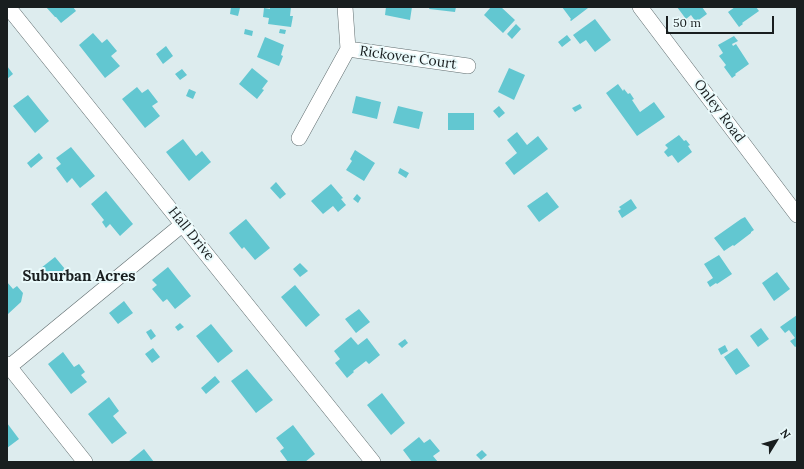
<!DOCTYPE html>
<html>
<head>
<meta charset="utf-8">
<style>
	body { margin:0 }
	#map { position:relative; width:804px; height:469px; overflow:hidden; background:#ddecee; font-family:Lora,serif }
	canvas { display:block }
	.frame { position:absolute; inset:0; border:8px solid #191e1f; pointer-events:none }
	.north { position:absolute; left:756px; top:421px; width:40px; height:40px; -webkit-text-stroke:3px #eafafb; paint-order:stroke; rotate:53deg; font-size:11px; font-weight:700; line-height:16px; text-align:center; color:#191e1f }
	.north::after { content:''; display:block; margin:auto; width:14px; height:18px; background:#191e1f; clip-path:polygon(50% 0,100% 100%,50% 72%,0 100%) }
	.scale { position:absolute; left:666px; top:16px; width:108px; height:18px; box-sizing:border-box; border:2px solid #191e1f; border-top:0; padding-left:5px; font-size:12px; line-height:14px; white-space:nowrap; color:#191e1f; -webkit-text-stroke:3px #eafafb; paint-order:stroke }
</style>
</head>
<body>
<div id="map">
<canvas width="804" height="469"></canvas>
<div class="frame"></div>
<div class="north">N</div>
<div class="scale">50 m</div>
</div>
<script>
const c = document.querySelector('canvas').getContext('2d');
c.lineJoin = 'round';
function paint(path, color) { c.fillStyle = color; c.fill(path, 'evenodd'); }
const shape = rows => new Path2D(rows.map(r => 'M' + r).join(''));
function strokePath(path, color, width, dash) { c.strokeStyle = color; c.lineWidth = width; c.lineCap = dash ? 'butt' : 'round'; c.setLineDash(dash || []); c.stroke(path); }
function label(font, color, halo, rows, align = 'center') {
  c.font = font + ' Lora,serif'; c.lineWidth = 4; c.setLineDash([]); c.textBaseline = 'middle'; c.strokeStyle = halo; c.fillStyle = color; for (const [text, x, y, turn = 0] of rows) {
    c.save(); c.translate(x, y); c.rotate((+turn || 0) * Math.PI / 180); c.textAlign = isNaN(turn) ? turn : align; if (halo) c.strokeText(text, 0, 0); c.fillText(text, 0, 0); c.restore();
  }
}
paint(shape([
	[46,7,73,7,76,11,61,23,56,17,55,17],
	[231,7,240,8,238,16,230,14],
	[270,7,291,7,290,16,293,16,291,27,268,24,269,18,263,17,264,8,270,9],
	[386,7,412,7,410,20,385,15],
	[430,7,456,7,455,12,429,9],
	[491,7,501,7,515,20,503,33,484,15],
	[562,7,587,7,588,8,571,21,570,20,571,19],
	[677,7,702,7,707,14,696,22,691,15,686,19],
	[735,7,756,7,759,11,742,23,743,24,739,27,728,12],
	[595,19,611,40,595,52,586,40,580,44,573,35],
	[516,24,521,29,512,39,507,34],
	[245,29,253,31,252,36,244,34],
	[280,29,286,30,285,34,279,33],
	[93,33,102,43,107,39,117,51,111,56,120,66,105,78,79,45],
	[567,35,571,40,562,47,558,42],
	[734,36,738,41,732,44,733,46,736,44,749,64,735,74,736,75,732,78,724,67,726,65,719,56,723,53,718,45],
	[265,37,284,45,281,55,283,56,279,66,257,57],
	[166,46,173,56,163,64,156,54],
	[7,66,13,74,7,79],
	[252,68,268,81,262,89,264,90,257,99,239,84],
	[509,68,525,75,514,100,498,92],
	[182,69,187,75,180,80,175,74],
	[618,84,623,91,624,89,628,94,630,93,634,99,632,100,640,112,654,102,665,117,637,136,606,93],
	[137,87,142,93,148,89,158,102,152,106,160,116,145,128,122,99],
	[189,89,196,92,193,99,186,96],
	[28,95,49,121,35,133,13,106],
	[356,96,381,102,377,119,352,113],
	[580,104,582,108,575,112,572,108],
	[398,106,423,112,419,129,393,123],
	[499,106,505,113,499,118,493,111],
	[448,113,474,113,474,130,448,130],
	[517,132,527,145,538,136,548,149,514,175,505,163,517,153,507,140],
	[679,135,684,141,686,140,690,145,688,146,692,152,678,163,672,155,668,157,664,152,668,148,665,145],
	[183,139,196,156,202,151,211,162,189,181,166,152],
	[71,147,95,176,80,188,72,178,67,183,56,168,61,164,56,158],
	[355,150,375,163,364,181,346,170,352,161,350,159],
	[39,153,43,158,31,168,27,163],
	[400,168,409,173,406,178,398,173],
	[276,182,286,194,280,199,270,188],
	[331,184,343,198,341,199,346,205,338,212,333,206,323,214,311,201],
	[106,191,133,224,120,236,110,224,106,228,102,222,104,220,91,204],
	[547,192,559,207,539,222,527,206],
	[357,194,361,198,358,203,353,199],
	[631,199,637,208,622,218,618,211,621,209,619,207],
	[745,217,754,230,751,232,751,233,734,246,733,245,724,251,714,238,741,219],
	[246,219,270,248,255,260,244,247,242,249,229,233],
	[719,255,732,274,717,284,716,283,710,287,707,282,713,278,704,264],
	[55,257,65,269,51,280,41,268],
	[300,263,308,271,300,277,293,269],
	[168,267,191,296,175,309,167,299,163,302,152,289,157,285,152,280],
	[777,272,790,289,774,301,762,283],
	[7,282,13,289,17,286,23,293,21,302,8,314,7,313],
	[295,285,320,315,306,327,281,297],
	[124,301,133,313,118,324,109,313],
	[359,309,370,322,356,333,345,319],
	[797,315,797,346,795,347,790,341,795,338,789,330,785,333,780,327],
	[180,323,184,327,178,331,175,327],
	[211,324,233,351,218,363,196,336],
	[761,328,769,339,758,347,750,336],
	[151,329,156,336,151,340,146,332],
	[351,337,358,345,367,338,380,355,369,364,366,361,353,371,354,372,347,378,335,363,340,359,334,351],
	[405,339,408,343,402,348,398,344],
	[725,345,728,351,721,355,718,349],
	[153,348,160,357,152,363,145,354],
	[737,348,750,366,736,375,724,357],
	[63,352,74,367,79,364,85,372,81,375,87,382,71,394,48,364],
	[247,369,273,400,256,413,231,381],
	[215,376,220,382,206,394,201,388],
	[382,393,405,423,391,435,367,405],
	[109,397,119,411,113,416,127,433,112,444,88,414],
	[7,423,19,439,7,448],
	[293,425,315,454,305,462,288,462,280,451,284,448,276,438],
	[419,437,424,443,430,439,440,451,433,456,438,462,412,462,403,450],
	[144,449,154,462,128,462],
	[482,450,487,455,481,460,476,455]
]), '#62c7d1');
const minor = shape([
	[8,7,373,462],
	[640,7,797,215],
	[348,49,468,66],
	[299,138,348,49,345,7],
	[7,364,85,462],
	[9,367,183,224]
]);
strokePath(minor, '#5f6c6e', 16);
strokePath(minor, '#fff', 15);
label('14px', '#191e1f', '#eafafb', [
	["Rickover Court",408,58,8],
	["Onley Road",719,111,53],
	["Hall Drive",191,234,51]
]);
label('bold 15px', '#191e1f', '#eafafb', [
	["Suburban Acres",79,277]
]);
</script>
</body>
</html>
